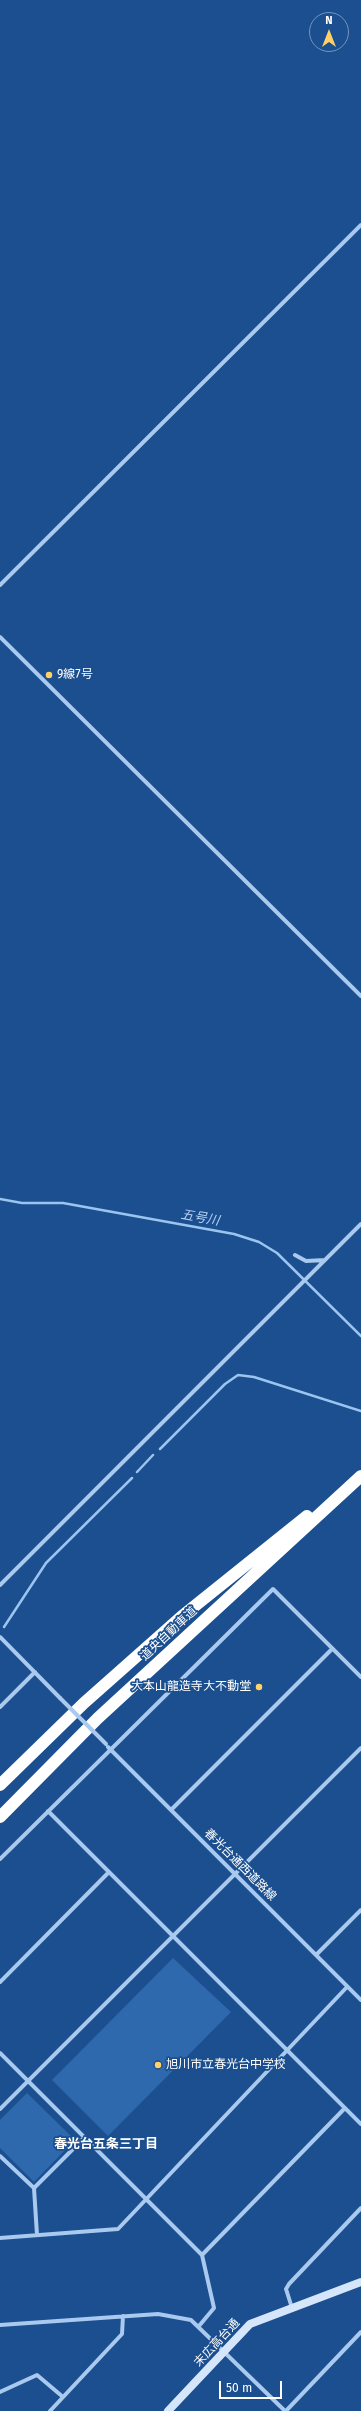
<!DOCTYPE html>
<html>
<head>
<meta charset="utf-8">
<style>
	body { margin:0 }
	#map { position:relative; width:361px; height:2411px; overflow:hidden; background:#1b4f8f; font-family:"Fira Sans",sans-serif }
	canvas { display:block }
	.north { position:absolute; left:309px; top:12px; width:40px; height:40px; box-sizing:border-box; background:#1b4f8f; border:1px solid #7695bc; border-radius:50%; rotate:0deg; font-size:11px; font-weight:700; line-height:16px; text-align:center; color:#fff }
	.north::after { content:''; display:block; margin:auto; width:14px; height:18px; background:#ffd166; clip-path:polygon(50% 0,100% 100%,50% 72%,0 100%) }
	.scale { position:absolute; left:219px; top:2381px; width:63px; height:18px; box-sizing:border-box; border:2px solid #fff; border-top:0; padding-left:5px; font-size:12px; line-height:14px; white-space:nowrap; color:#fff; -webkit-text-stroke:3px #1b4f8f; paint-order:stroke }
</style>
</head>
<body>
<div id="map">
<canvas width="361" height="2411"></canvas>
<div class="north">N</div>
<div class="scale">50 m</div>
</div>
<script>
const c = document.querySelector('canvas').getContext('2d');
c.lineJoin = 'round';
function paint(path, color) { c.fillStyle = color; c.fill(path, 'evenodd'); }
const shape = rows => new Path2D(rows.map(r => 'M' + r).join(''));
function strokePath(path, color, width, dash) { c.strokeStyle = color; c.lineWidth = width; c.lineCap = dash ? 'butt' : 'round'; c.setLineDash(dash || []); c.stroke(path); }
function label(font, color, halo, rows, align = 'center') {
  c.font = font + ' "Fira Sans","Noto Sans JP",sans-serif'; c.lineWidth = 3.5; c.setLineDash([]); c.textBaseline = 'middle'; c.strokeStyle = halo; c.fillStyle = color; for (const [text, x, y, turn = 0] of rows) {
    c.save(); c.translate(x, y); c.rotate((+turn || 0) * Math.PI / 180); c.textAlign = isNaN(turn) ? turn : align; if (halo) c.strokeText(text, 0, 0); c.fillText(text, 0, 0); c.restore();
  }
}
paint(shape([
	[173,1958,231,2012,108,2136,52,2080],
	[27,2093,75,2140,34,2182,0,2148,0,2120]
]), '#2e69ad');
strokePath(shape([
	[0,1199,22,1203,63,1203,234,1234,259,1242,277,1253,361,1336],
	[160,1449,225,1384,238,1375,254,1377,361,1411],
	[137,1472,153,1455],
	[4,1627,46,1563,132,1478]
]), '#9cc4f0', 2.5);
strokePath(shape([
	[0,585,361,225],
	[0,637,361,996],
	[295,1255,306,1261,325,1260],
	[0,1585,361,1224],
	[0,1637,60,1698],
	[0,1707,35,1672],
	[108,1747,361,2000],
	[171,1810,332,1649],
	[48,1811,361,2124],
	[0,1859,273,1589,361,1677],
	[316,1955,361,1910],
	[0,1982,109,1872],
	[0,2053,202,2255,214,2308,199,2326],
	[0,2109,361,1748],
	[0,2156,34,2188],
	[37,2235,34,2188,84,2138],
	[0,2238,118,2229,347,1987],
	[202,2255,345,2108],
	[292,2308,286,2289,289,2284,361,2208],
	[0,2325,158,2314,191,2320,285,2411],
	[0,2392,37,2375,63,2397],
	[50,2411,122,2334,123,2316],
	[286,2411,361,2332]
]), '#a9c9ee', 4);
strokePath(shape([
	[168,2411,250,2324,361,2282]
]), '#d6e6fa', 8);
strokePath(shape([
	[0,1785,84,1703,181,1617,307,1516],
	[0,1817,98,1718,361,1476]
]), '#fff', 12);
strokePath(shape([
	[60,1698,106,1744]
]), '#a9c9ee', 4);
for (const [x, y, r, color] of [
	[49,675,4,"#ffd166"],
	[259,1687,4,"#ffd166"],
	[158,2065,4,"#ffd166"]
]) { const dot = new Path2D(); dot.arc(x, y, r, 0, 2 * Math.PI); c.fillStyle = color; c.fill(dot); strokePath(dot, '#1b4f8f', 1.5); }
label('12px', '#fff', '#1b4f8f', [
	["9線7号",57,675],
	["大本山龍造寺大不動堂",251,1687,"right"],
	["旭川市立春光台中学校",166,2065]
], 'left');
label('12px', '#fff', '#1b4f8f', [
	["道央自動車道",169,1634,-43],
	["春光台通西道路線",240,1865,45],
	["末広高台通",217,2343,-47]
]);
label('italic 13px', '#b5d3f5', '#1b4f8f', [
	["五号川",200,1218,10]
]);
label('bold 13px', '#fff', '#1b4f8f', [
	["春光台五条三丁目",106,2144]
]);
</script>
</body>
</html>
